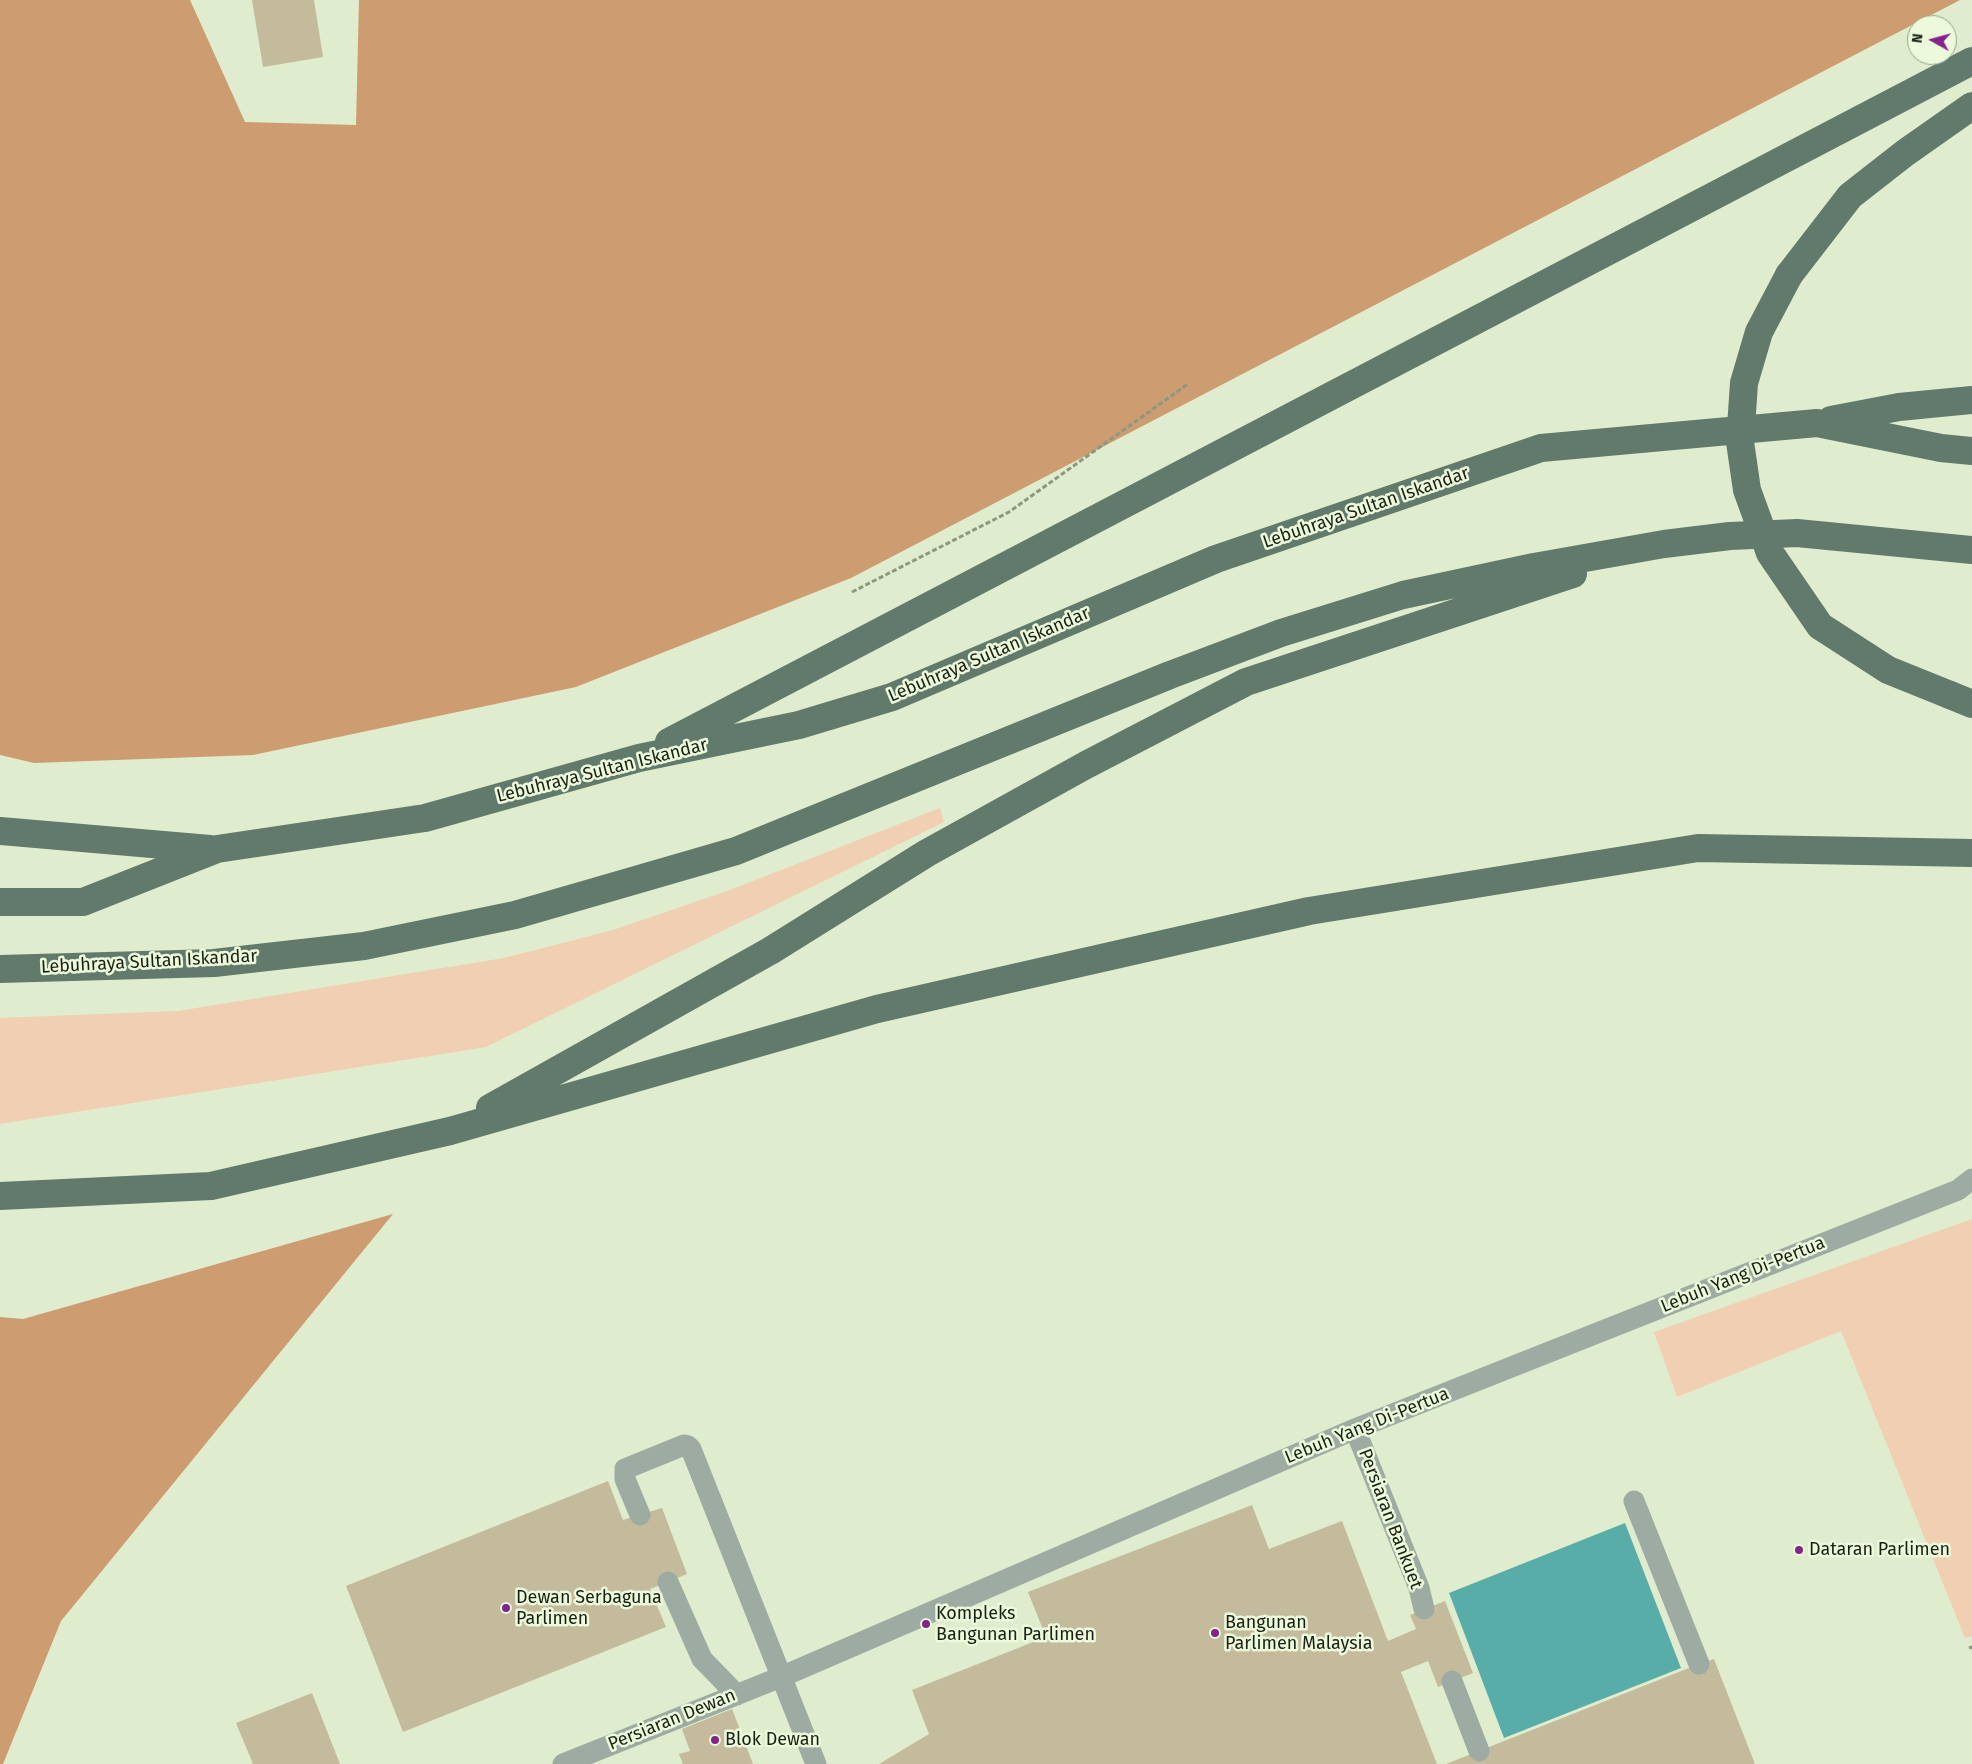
<!DOCTYPE html>
<html>
<head>
<meta charset="utf-8">
<style>
	body { margin:0 }
	#map { position:relative; width:1972px; height:1764px; overflow:hidden; background:#dfecce; font-family:"Fira Sans",sans-serif }
	canvas { display:block }
	.north { position:absolute; left:1907px; top:15px; width:50px; height:50px; box-sizing:border-box; background:#ecfadb; border:1px solid #98a38c; border-radius:50%; rotate:277deg; font-size:14px; font-weight:700; line-height:20px; text-align:center; color:#1b2015 }
	.north::after { content:''; display:block; margin:auto; width:18px; height:22px; background:#85238c; clip-path:polygon(50% 0,100% 100%,50% 72%,0 100%) }
</style>
</head>
<body>
<div id="map">
<canvas width="1972" height="1764"></canvas>
<div class="north">N</div>
</div>
<script>
const c = document.querySelector('canvas').getContext('2d');
c.lineJoin = 'round';
function paint(path, color) { c.fillStyle = color; c.fill(path, 'evenodd'); }
const shape = rows => new Path2D(rows.map(r => 'M' + r).join(''));
function strokePath(path, color, width, dash) { c.strokeStyle = color; c.lineWidth = width; c.lineCap = dash ? 'butt' : 'round'; c.setLineDash(dash || []); c.stroke(path); }
function label(font, color, halo, rows, align = 'center') {
  c.font = font + ' "Fira Sans",sans-serif'; c.lineWidth = 5; c.setLineDash([]); c.textBaseline = 'middle'; c.strokeStyle = halo; c.fillStyle = color; for (const [text, x, y, turn = 0] of rows) {
    c.save(); c.translate(x, y); c.rotate((+turn || 0) * Math.PI / 180); c.textAlign = isNaN(turn) ? turn : align; if (halo) c.strokeText(text, 0, 0); c.fillText(text, 0, 0); c.restore();
  }
}
paint(shape([
	[940,808,944,822,486,1047,0,1124,0,1018,178,1011,504,958,613,930,730,890],
	[1972,1219,1972,1636,1965,1638,1841,1331,1677,1397,1654,1332]
]), '#f1cfb2');
paint(shape([
	[0,0,190,0,245,122,356,125,359,0,1960,0,851,578,576,687,253,755,34,763,0,755],
	[393,1214,61,1621,3,1764,0,1764,0,1317,23,1319]
]), '#cd9c71');
paint(shape([
	[1625,1523,1681,1668,1504,1738,1449,1593]
]), '#59ada8');
paint(shape([
	[252,0,314,0,323,57,263,67],
	[608,1481,623,1520,662,1508,687,1574,650,1589,666,1627,403,1732,346,1586],
	[1252,1505,1269,1549,1342,1521,1388,1641,1416,1629,1410,1615,1445,1601,1473,1673,1438,1687,1428,1661,1401,1672,1437,1764,879,1764,929,1734,912,1690,1046,1637,1028,1592],
	[1714,1659,1755,1764,1446,1764,1699,1664],
	[312,1693,340,1764,253,1764,236,1723],
	[732,1709,753,1764,683,1764,679,1754,690,1751,682,1729]
]), '#c4bb9c');
strokePath(shape([
	[852,592,1009,512,1188,384],
	[1969,1648,1972,1647]
]), '#8d9781', 3, [5, 2.5]);
strokePath(shape([
	[1355,1429,1419,1588,1424,1609],
	[1634,1501,1699,1664],
	[640,1515,625,1479,625,1469,684,1445,688,1446,691,1449,816,1764],
	[668,1582,702,1659,737,1695],
	[1452,1681,1479,1751],
	[563,1764,781,1677,1355,1429,1958,1190,1972,1179]
]), '#9eaba3', 21);
strokePath(shape([
	[1789,275,1850,196,1905,153,1972,106],
	[1831,420,1899,407,1972,400],
	[1950,695,1972,704],
	[669,742,1972,61],
	[0,831,210,849],
	[0,902,83,902,217,849,425,818,639,758,799,725,892,697,1216,559,1541,448,1817,423,1941,448,1972,451],
	[0,969,214,963,364,946,515,915,736,851,1170,675,1281,633,1403,595,1534,567,1664,544,1730,536,1797,533,1972,550],
	[490,1108,770,951,927,853,1086,765,1246,682,1573,574],
	[0,1196,211,1186,450,1131,877,1009,1309,911,1698,848,1972,853]
]), '#617a6b', 28);
strokePath(shape([
	[1789,275,1759,332,1744,383,1740,442,1747,490,1770,553,1820,626,1888,670,1950,695]
]), '#617a6b', 28);
for (const [x, y, r, color] of [
	[1799,1550,5,"#85238c"],
	[506,1608,5,"#85238c"],
	[926,1624,5,"#85238c"],
	[1215,1633,5,"#85238c"],
	[715,1740,5,"#85238c"]
]) { const dot = new Path2D(); dot.arc(x, y, r, 0, 2 * Math.PI); c.fillStyle = color; c.fill(dot); strokePath(dot, '#ecfadb', 2); }
label('18px', '#1b2015', '#ecfadb', [
	["Lebuhraya Sultan Iskandar",1366,508,-19],
	["Lebuhraya Sultan Iskandar",989,655,-23],
	["Lebuhraya Sultan Iskandar",602,771,-14],
	["Lebuhraya Sultan Iskandar",149,962,-3],
	["Lebuh Yang Di-Pertua",1743,1275,-22],
	["Lebuh Yang Di-Pertua",1367,1426,-22],
	["Persiaran Bankuet",1390,1519,69],
	["Persiaran Dewan",672,1720,-22]
]);
label('18px', '#1b2015', '#ecfadb', [
	["Dataran Parlimen",1809,1550],
	["Dewan Serbaguna",516,1598],
	["Parlimen",516,1619],
	["Kompleks",936,1614],
	["Bangunan Parlimen",936,1635],
	["Bangunan",1225,1623],
	["Parlimen Malaysia",1225,1644],
	["Blok Dewan",725,1740]
], 'left');
</script>
</body>
</html>
